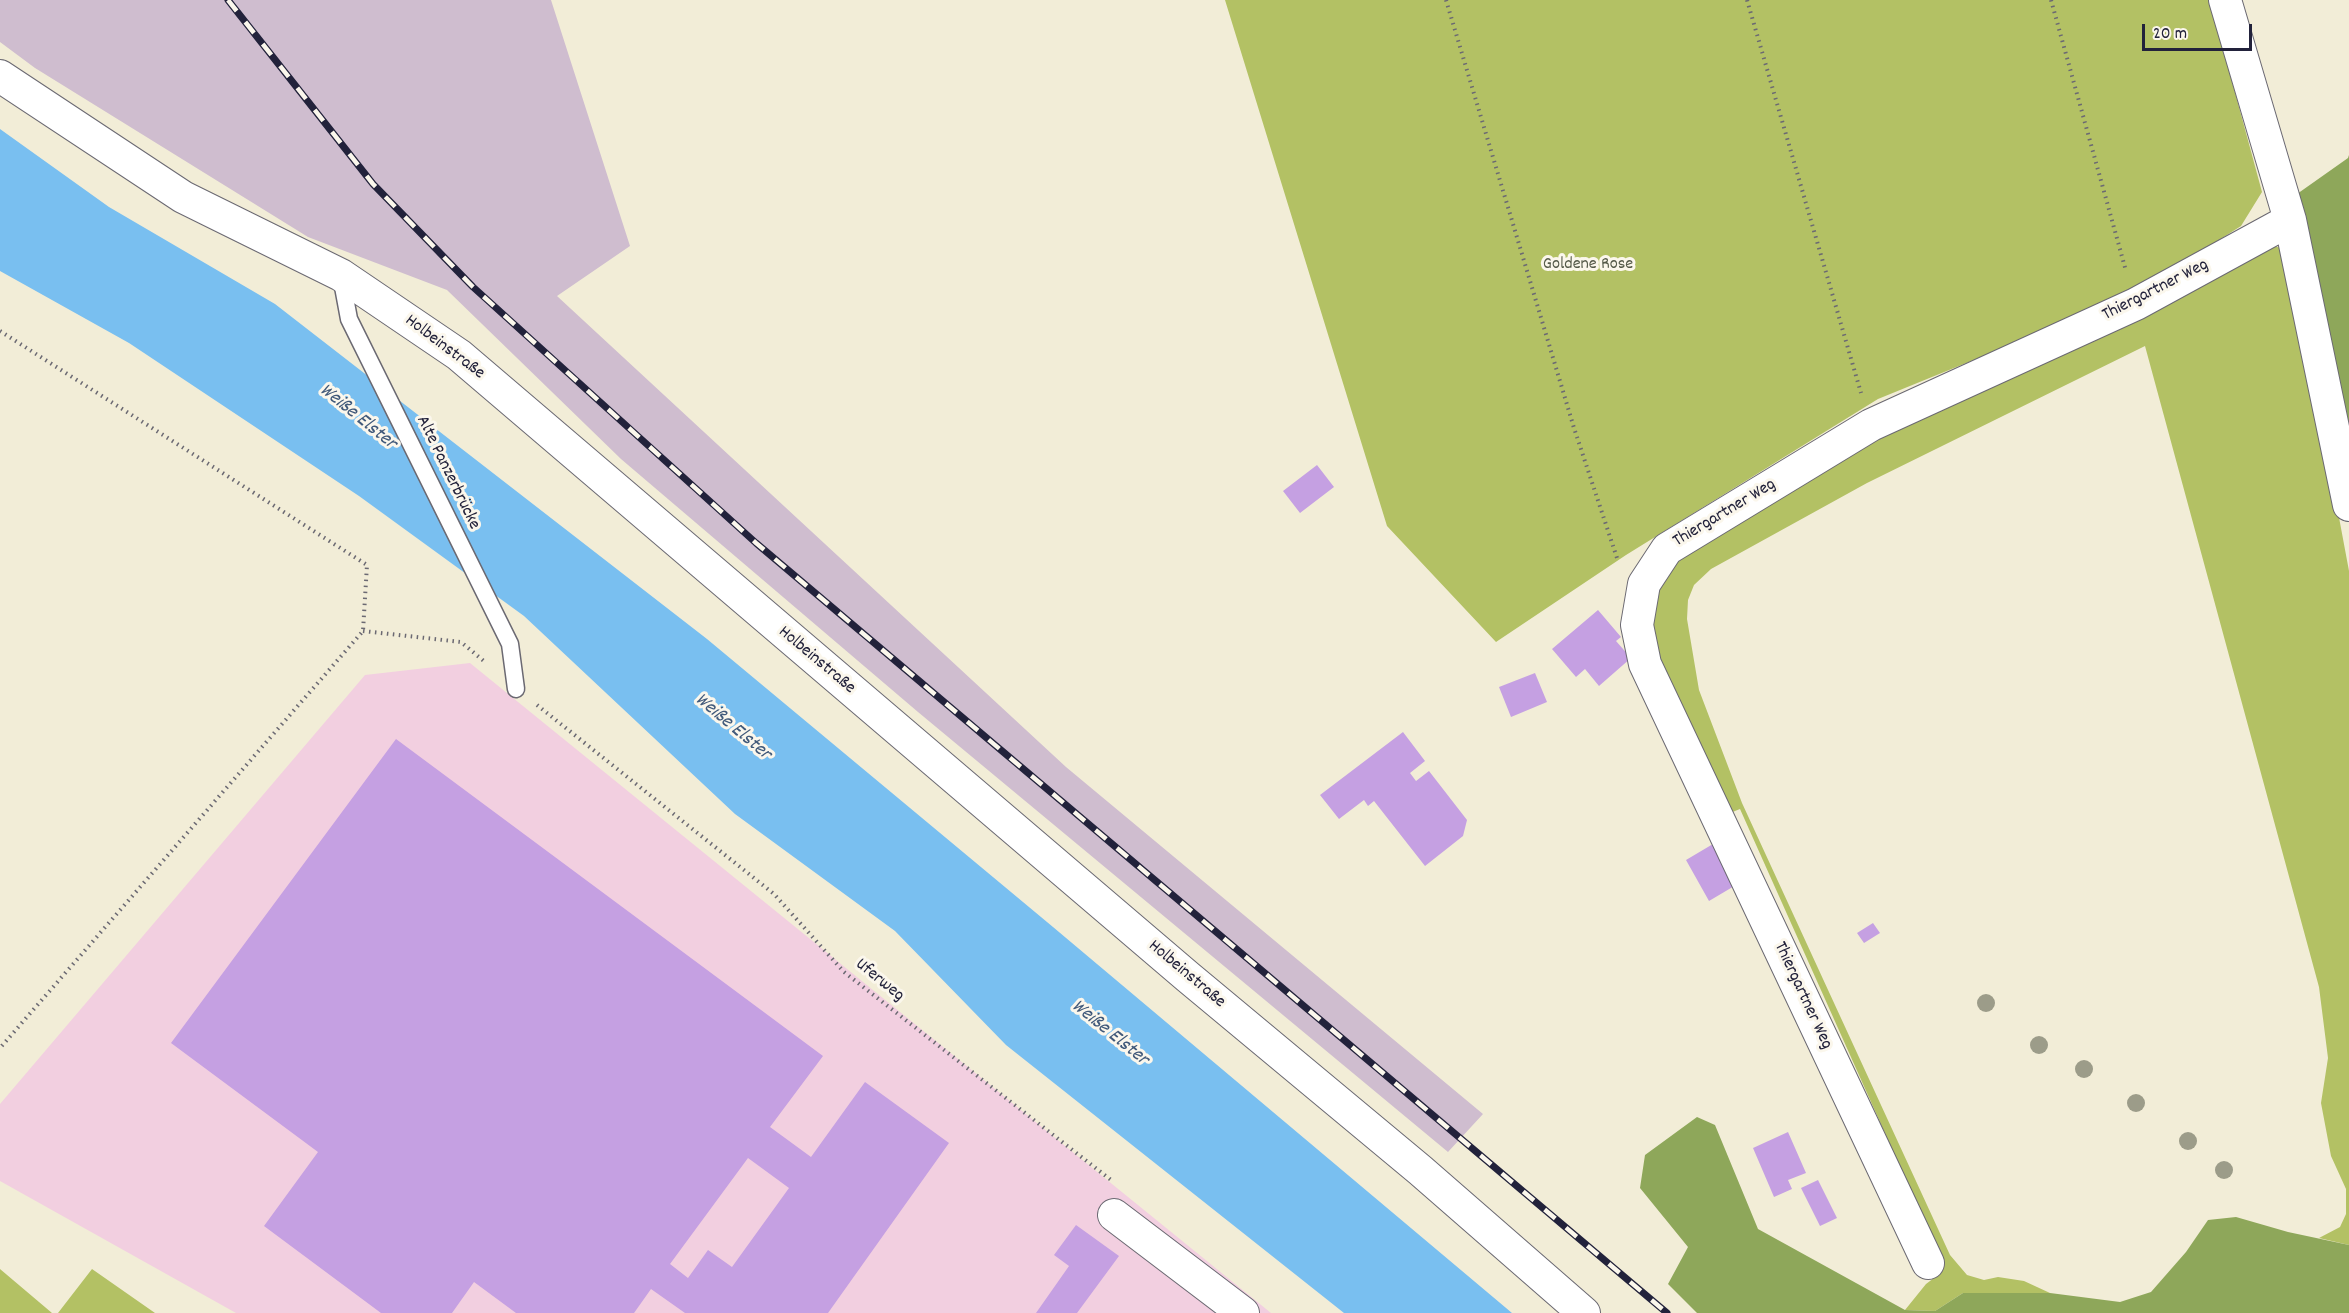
<!DOCTYPE html>
<html>
<head>
<meta charset="utf-8">
<style>
	body { margin:0 }
	#map { position:relative; width:2349px; height:1313px; overflow:hidden; background:#f2edd7; font-family:Dekko,sans-serif }
	canvas { display:block }
	.scale { position:absolute; left:2142px; top:24px; width:110px; height:27px; box-sizing:border-box; border:3px solid #22223b; border-top:0; padding-left:8px; font-size:18px; line-height:21px; white-space:nowrap; color:#22223b; -webkit-text-stroke:4px #fbf7ec; paint-order:stroke }
</style>
</head>
<body>
<div id="map">
<canvas width="2349" height="1313"></canvas>
<div class="scale">20 m</div>
</div>
<script>
const c = document.querySelector('canvas').getContext('2d');
c.lineJoin = 'round';
function paint(path, color) { c.fillStyle = color; c.fill(path, 'evenodd'); }
const shape = rows => new Path2D(rows.map(r => 'M' + r).join(''));
function strokePath(path, color, width, dash) { c.strokeStyle = color; c.lineWidth = width; c.lineCap = dash ? 'butt' : 'round'; c.setLineDash(dash || []); c.stroke(path); }
function label(font, color, halo, rows, align = 'center') {
  c.font = font + ' Dekko,sans-serif'; c.lineWidth = 6; c.setLineDash([]); c.textBaseline = 'middle'; c.strokeStyle = halo; c.fillStyle = color; for (const [text, x, y, turn = 0] of rows) {
    c.save(); c.translate(x, y); c.rotate((+turn || 0) * Math.PI / 180); c.textAlign = isNaN(turn) ? turn : align; if (halo) c.strokeText(text, 0, 0); c.fillText(text, 0, 0); c.restore();
  }
}
paint(shape([
	[470,663,1271,1313,236,1313,0,1181,0,1104,365,675]
]), '#f2cfe0');
paint(shape([
	[0,0,551,0,630,246,557,296,1066,767,1483,1114,1448,1152,918,712,621,459,447,290,308,237,35,68,0,42]
]), '#cfbdcf');
paint(shape([
	[1225,0,2210,0,2262,192,2241,226,2133,295,1878,399,1626,555,1496,642,1387,526],
	[2269,244,2283,249,2293,271,2349,571,2349,1245,2319,1238,2340,1227,2346,1214,2346,1189,2331,1156,2321,1103,2328,1058,2319,987,2145,346,1867,483,1711,569,1694,585,1688,600,1687,619,1699,690,1742,803,1950,1255,1967,1275,1984,1280,1998,1277,2024,1281,2050,1293,1963,1293,1935,1311,1905,1310,1926,1284,1942,1272,1939,1254,1740,809,1725,815,1649,642,1652,606,1667,572,1690,549,1902,424],
	[0,1268,0,1269,52,1313,0,1313],
	[92,1269,155,1313,58,1313]
]), '#b3c164');
paint(shape([
	[2349,155,2349,461,2297,194,2348,158],
	[1697,1117,1715,1125,1758,1229,1905,1310,1935,1311,1963,1293,2050,1293,2120,1302,2151,1292,2186,1252,2208,1220,2236,1217,2288,1232,2349,1245,2349,1313,1697,1313,1668,1284,1688,1247,1640,1188,1645,1155]
]), '#8ea75a');
paint(shape([
	[0,129,109,207,275,304,707,639,1053,927,1512,1313,1344,1313,1006,1045,895,931,735,814,524,616,359,496,129,343,0,271]
]), '#79bff0');
paint(shape([
	[1317,465,1334,487,1300,513,1283,491],
	[1598,610,1621,637,1616,641,1631,658,1599,686,1585,669,1576,677,1552,649],
	[1535,673,1547,702,1511,717,1499,687],
	[1403,732,1425,761,1410,773,1416,781,1429,771,1467,820,1463,836,1425,866,1374,801,1368,806,1364,800,1339,819,1320,795],
	[396,739,823,1056,770,1127,811,1157,865,1082,949,1143,828,1313,685,1313,651,1289,634,1313,516,1313,474,1282,452,1313,381,1313,264,1226,318,1152,171,1043],
	[748,1158,789,1188,732,1267,708,1250,688,1278,670,1264],
	[1713,844,1736,885,1709,901,1686,860],
	[1873,923,1880,933,1864,943,1857,933],
	[1788,1132,1806,1173,1788,1180,1792,1189,1774,1197,1753,1148],
	[1818,1180,1837,1218,1820,1226,1801,1188],
	[1076,1225,1119,1256,1077,1313,1036,1313,1069,1266,1054,1255]
]), '#c5a0e2');
const service = shape([
	[341,276,349,319,510,644,516,689]
]);
const minor = shape([
	[2225,0,2290,220,2349,505],
	[0,76,183,197,341,275,459,355,1188,977,1420,1170,1584,1313],
	[1114,1215,1243,1313],
	[1928,1263,1645,664,1637,625,1644,584,1667,549,1871,425,2136,304,2290,220]
]);
strokePath(service, '#6b6972', 19);
strokePath(minor, '#6b6972', 34);
strokePath(shape([
	[1446,0,1574,428,1618,561],
	[1747,0,1861,393],
	[2051,0,2126,271],
	[0,331,367,565,363,631,0,1048],
	[363,631,461,642,485,662],
	[537,705,774,894,844,972,1111,1180]
]), '#6b6972', 4, [1.5, 4.5]);
strokePath(service, '#fff', 16);
strokePath(minor, '#fff', 32);
const rail = shape([
	[228,0,373,184,473,287,756,543,1667,1313]
]);
strokePath(rail, '#22223b', 7);
strokePath(rail, '#fbf7ec', 4.5, [14]);
c.fillStyle = '#9c9c89';
for (const [x, y] of [
	[1986,1003],
	[2039,1045],
	[2084,1069],
	[2136,1103],
	[2188,1141],
	[2224,1170]
]) { c.beginPath(); c.arc(x, y, 9, 0, 2 * Math.PI); c.fill(); }
label('18px', '#555a49', '#fbf7ec', [
	["Goldene Rose",1588,266]
]);
label('18px', '#22223b', '#fbf7ec', [
	["Thiergartner Weg",2156,291,-27],
	["Holbeinstraße",444,348,37],
	["Alte Panzerbrücke",447,473,64],
	["Thiergartner Weg",1725,514,-31],
	["Holbeinstraße",816,661,40],
	["Holbeinstraße",1186,975,40],
	["Uferweg",879,981,39],
	["Thiergartner Weg",1802,996,65]
]);
label('italic 20px', '#40597a', '#fbf7ec', [
	["Weiße Elster",357,418,39],
	["Weiße Elster",732,728,40],
	["Weiße Elster",1109,1034,39]
]);
</script>
</body>
</html>
